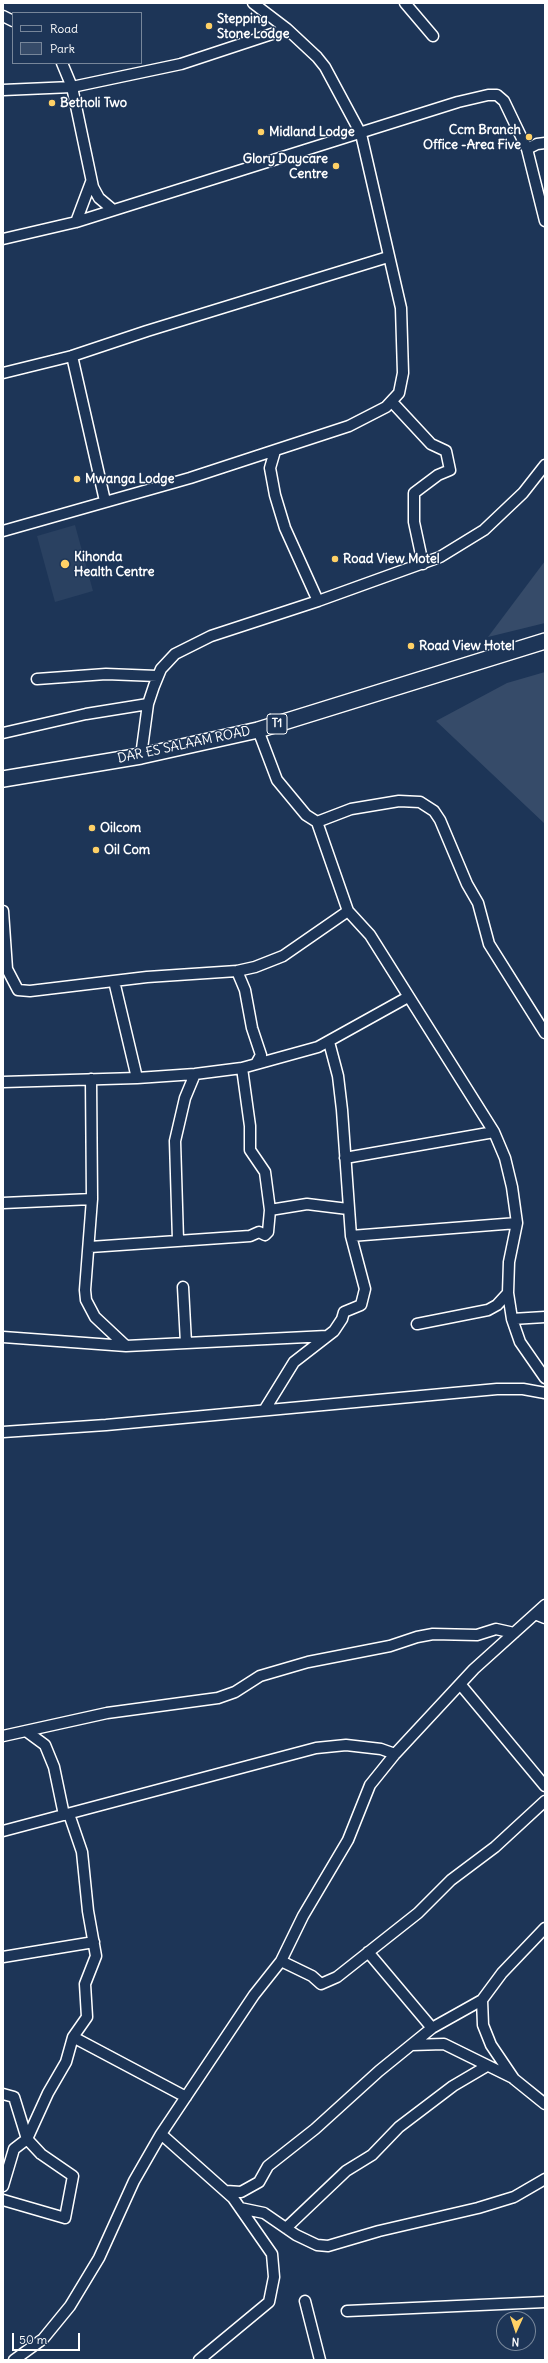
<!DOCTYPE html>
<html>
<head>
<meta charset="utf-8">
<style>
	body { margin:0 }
	#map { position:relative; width:548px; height:2363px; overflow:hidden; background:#1d3557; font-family:Delius,sans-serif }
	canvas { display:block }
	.frame { position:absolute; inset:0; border:4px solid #fff; pointer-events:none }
	.legend { position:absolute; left:12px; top:12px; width:130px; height:52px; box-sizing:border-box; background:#1d3557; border:1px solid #77869a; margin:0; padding:5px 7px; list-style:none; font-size:12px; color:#fff }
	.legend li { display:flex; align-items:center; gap:8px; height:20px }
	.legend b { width:20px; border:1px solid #77869a }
	.north { position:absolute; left:496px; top:2311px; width:40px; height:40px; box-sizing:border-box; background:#1d3557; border:1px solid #77869a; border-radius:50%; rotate:183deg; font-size:11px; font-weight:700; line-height:16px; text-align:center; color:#fff }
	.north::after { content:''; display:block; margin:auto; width:14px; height:18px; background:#ffd166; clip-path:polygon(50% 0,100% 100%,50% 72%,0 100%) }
	.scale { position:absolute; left:12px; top:2333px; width:68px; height:18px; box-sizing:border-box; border:2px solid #fff; border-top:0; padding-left:5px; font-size:12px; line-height:14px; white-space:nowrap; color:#fff; -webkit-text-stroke:3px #1d3557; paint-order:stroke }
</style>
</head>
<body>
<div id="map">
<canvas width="548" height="2363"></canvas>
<div class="frame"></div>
<ul class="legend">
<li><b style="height:5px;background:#1d3557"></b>Road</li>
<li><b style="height:11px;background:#364b69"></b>Park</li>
</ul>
<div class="north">N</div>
<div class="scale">50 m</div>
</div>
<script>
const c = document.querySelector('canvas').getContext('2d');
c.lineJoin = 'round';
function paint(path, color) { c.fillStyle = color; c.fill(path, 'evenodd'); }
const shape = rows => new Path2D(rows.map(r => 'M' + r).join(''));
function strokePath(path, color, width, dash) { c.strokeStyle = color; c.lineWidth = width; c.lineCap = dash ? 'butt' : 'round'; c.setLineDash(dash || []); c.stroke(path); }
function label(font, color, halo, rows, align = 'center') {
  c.font = font + ' Delius,sans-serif'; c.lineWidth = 3; c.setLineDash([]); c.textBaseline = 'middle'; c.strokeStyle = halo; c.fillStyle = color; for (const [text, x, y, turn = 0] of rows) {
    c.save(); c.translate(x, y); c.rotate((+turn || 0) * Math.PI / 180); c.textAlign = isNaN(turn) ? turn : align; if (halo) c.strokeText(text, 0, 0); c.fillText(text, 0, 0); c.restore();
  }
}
paint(shape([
	[75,525,93,591,55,602,37,536]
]), '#2a4161');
paint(shape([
	[545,561,545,623,488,637],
	[545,672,545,824,436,721,507,683]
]), '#364b69');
const minor = shape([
	[405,3,433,36],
	[3,16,13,21],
	[62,63,72,87,93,187,99,198,112,209],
	[3,90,72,87,181,64,287,29],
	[527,149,537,144,545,143],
	[76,222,91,182],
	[3,239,76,222,458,102,488,95,497,95,504,101,527,149,545,221],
	[72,356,105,501],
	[3,373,72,356,147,331,388,257],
	[392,402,431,444,446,451,450,470,438,475,414,493,414,522,423,564],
	[275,451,270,468,275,495,285,528,318,601],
	[3,531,190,478,349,426,386,407,399,393,403,373,401,308,361,134,325,67,317,57,287,29,253,3],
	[37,679,106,674,157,676],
	[258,730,277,780,306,815,317,822,348,911,370,935,494,1132,505,1158,512,1187,517,1223,509,1262,508,1293,512,1319,520,1342,545,1378],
	[3,733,86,714,148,704],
	[141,756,148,704,154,686,161,669,175,654,211,636,318,601,440,557,484,530,523,493,545,465],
	[317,822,351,809,399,801,420,802,434,811,440,820,467,884,478,903,489,944,545,1033],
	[3,911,7,969,18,990,30,991,147,977,237,971,255,967,283,956,348,911],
	[237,971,245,990,252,1028,261,1055,256,1064],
	[114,981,137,1078],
	[91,1079,92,1199,85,1290,86,1300,95,1317,126,1346],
	[3,1082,137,1078,195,1074,242,1068,318,1047,408,997],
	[345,1158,494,1132],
	[3,1203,92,1199],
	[270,1210,307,1204,348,1209],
	[351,1236,517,1223],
	[178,1240,175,1141,185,1098,195,1074],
	[90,1247,250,1236,259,1232,265,1235,268,1232,270,1210,265,1172,250,1150,250,1126,242,1068],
	[183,1287,186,1343],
	[512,1319,545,1317],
	[417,1324,488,1310,497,1305,508,1293],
	[3,1337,126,1346,327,1336],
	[265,1409,294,1362,334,1331,342,1319,344,1312,361,1305,365,1289,351,1236,342,1110,338,1076,329,1042],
	[3,1432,106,1425,497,1389,523,1389,545,1393],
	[535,1614,545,1618],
	[460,1684,545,1786],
	[26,1731,45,1745,54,1767,64,1815],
	[3,1736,107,1713,218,1698,235,1692,260,1676,308,1662,390,1646,417,1637,433,1634,477,1635,496,1629,514,1633],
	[3,1831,316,1748,346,1745,381,1749,395,1754],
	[368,1952,432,2028],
	[3,1957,94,1942],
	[281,1961,312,1976,321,1984,337,1977,418,1913,451,1880,495,1847,545,1801],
	[482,2000,483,2025,491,2045,514,2079,545,2104],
	[73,2037,186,2097],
	[411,2045,444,2044,511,2077],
	[3,2094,14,2097,27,2139,41,2154,73,2176,65,2218,3,2200],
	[161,2134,233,2198,272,2254,274,2277,269,2302,199,2360],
	[3,2186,14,2149,27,2139,48,2093,66,2062,73,2037,87,2017,85,1984,96,1956,88,1911,82,1852,69,1814],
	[226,2191,241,2192,259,2182,268,2166,315,2129,379,2071,432,2028,482,2000,502,1973,545,1928],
	[240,2208,264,2213,296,2235,317,2245,328,2246,379,2231,478,2208,514,2197,545,2179],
	[286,2228,346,2171,372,2155,399,2127,453,2086,487,2066],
	[305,2301,320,2360],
	[347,2311,545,2302],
	[14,2360,43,2339,70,2306,99,2258,134,2181,161,2134,254,1995,281,1961,303,1916,348,1840,370,1785,395,1754,474,1669,545,1605]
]);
const highway = shape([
	[3,779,141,756,258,730,545,641]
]);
strokePath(minor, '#fff', 13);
strokePath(highway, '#fff', 18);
strokePath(minor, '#1d3557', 10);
strokePath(highway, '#1d3557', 15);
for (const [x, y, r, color] of [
	[209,26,4,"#ffd166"],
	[52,103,4,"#ffd166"],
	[261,132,4,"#ffd166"],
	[529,137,4,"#ffd166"],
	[336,166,4,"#ffd166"],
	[77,479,4,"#ffd166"],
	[335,559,4,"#ffd166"],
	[65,564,5,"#ffd166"],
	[411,646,4,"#ffd166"],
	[92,828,4,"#ffd166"],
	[96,850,4,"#ffd166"]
]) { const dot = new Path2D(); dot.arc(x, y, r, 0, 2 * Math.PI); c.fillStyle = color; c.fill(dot); strokePath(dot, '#1d3557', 1.5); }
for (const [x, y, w] of [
	[277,724,20]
]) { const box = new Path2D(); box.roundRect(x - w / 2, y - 10, w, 20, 3); c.fillStyle = '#1d3557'; c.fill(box); strokePath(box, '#fff', 1); }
label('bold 12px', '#fff', null, [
	["T1",277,724]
]);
label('bold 13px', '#fff', '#1d3557', [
	["Stepping",217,19],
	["Stone Lodge",217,34],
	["Betholi Two",60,103],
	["Ccm Branch",521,130,"right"],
	["Office -Area Five",521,145,"right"],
	["Midland Lodge",269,132],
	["Glory Daycare",328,159,"right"],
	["Centre",328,174,"right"],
	["Mwanga Lodge",85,479],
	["Kihonda",74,557],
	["Health Centre",74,572],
	["Road View Motel",343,559],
	["Road View Hotel",419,646],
	["Oilcom",100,828],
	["Oil Com",104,850]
], 'left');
label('13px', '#fff', '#1d3557', [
	["DAR ES SALAAM ROAD",184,745,-12]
]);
</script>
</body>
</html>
